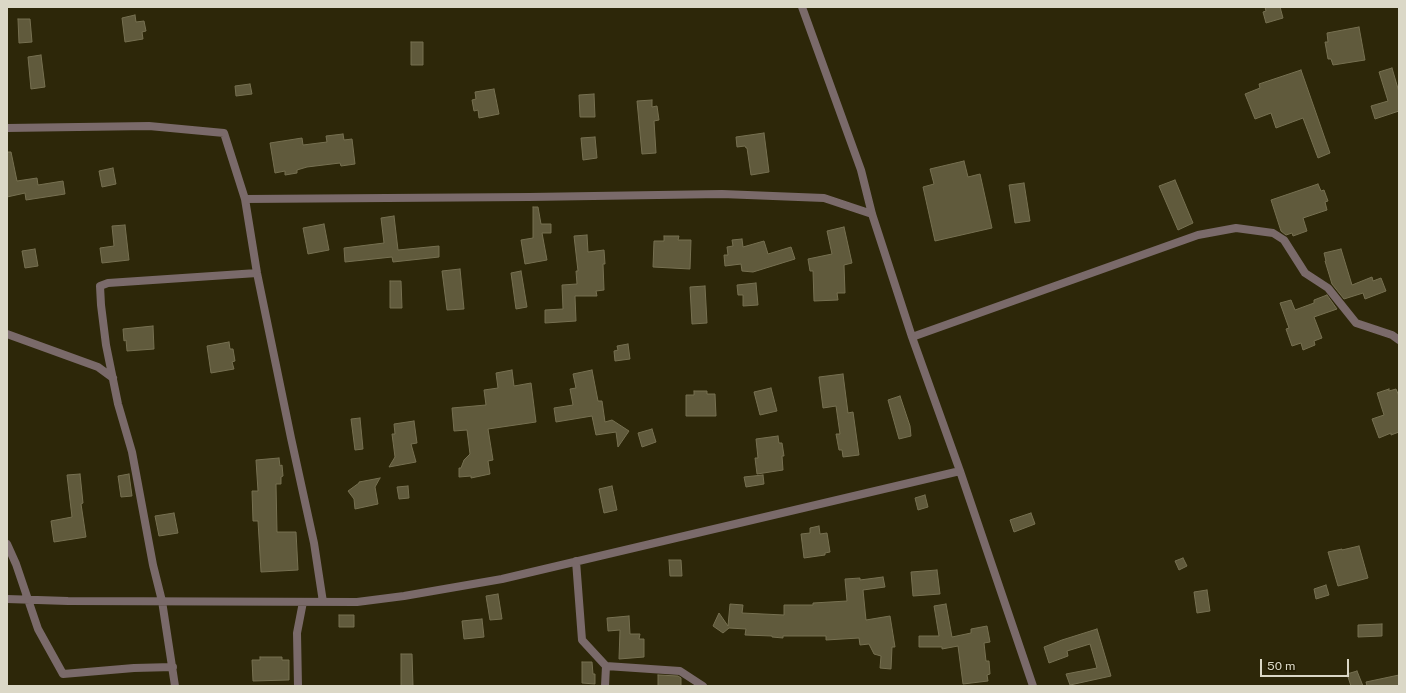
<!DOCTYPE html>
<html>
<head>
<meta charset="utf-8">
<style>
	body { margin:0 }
	#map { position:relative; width:1406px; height:693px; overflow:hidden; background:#2d2709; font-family:"Public Sans",sans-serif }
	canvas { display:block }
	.frame { position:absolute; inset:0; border:8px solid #dbd8c7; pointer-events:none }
	.scale { position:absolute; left:1260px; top:659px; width:89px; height:18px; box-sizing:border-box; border:2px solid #dbd8c7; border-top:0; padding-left:5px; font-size:12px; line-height:14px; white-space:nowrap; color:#dbd8c7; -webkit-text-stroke:3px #231d01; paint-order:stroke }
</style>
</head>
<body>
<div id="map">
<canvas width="1406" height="693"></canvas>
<div class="frame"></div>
<div class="scale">50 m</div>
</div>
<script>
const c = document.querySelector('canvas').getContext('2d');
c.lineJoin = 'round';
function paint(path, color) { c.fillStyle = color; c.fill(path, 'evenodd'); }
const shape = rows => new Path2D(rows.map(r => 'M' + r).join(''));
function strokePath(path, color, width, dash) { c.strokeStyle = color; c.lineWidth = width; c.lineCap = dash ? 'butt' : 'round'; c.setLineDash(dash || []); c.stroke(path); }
const building = shape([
	[1265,7,1280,7,1283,18,1266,23,1263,12,1266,11,1265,7],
	[135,15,136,22,144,21,146,31,142,32,143,39,125,42,122,18,135,15],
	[18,19,30,19,32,42,19,43,18,19],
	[1359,27,1365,60,1333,65,1331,59,1328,59,1325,42,1328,42,1327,33,1359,27],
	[411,42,423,42,423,65,411,65,411,42],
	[41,55,45,87,31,89,28,57,41,55],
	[1392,68,1399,92,1399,111,1375,119,1371,106,1388,101,1379,72,1392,68],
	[1301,70,1330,153,1318,158,1303,118,1276,128,1271,113,1255,119,1245,94,1260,88,1259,84,1301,70],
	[250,84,252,94,236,96,235,86,250,84],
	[494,89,499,114,479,118,478,110,474,111,472,100,476,99,475,92,494,89],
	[594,94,595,117,580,117,579,95,594,94],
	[652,100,652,107,657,106,659,120,654,121,656,153,642,154,637,101,652,100],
	[764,133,769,172,751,175,747,148,746,148,745,146,737,147,736,137,764,133],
	[343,134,344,140,352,139,355,164,341,166,340,163,307,167,297,170,297,173,285,175,285,171,275,173,270,143,302,138,303,145,327,142,326,136,343,134],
	[595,137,597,158,583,160,581,138,595,137],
	[7,152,11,152,17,181,37,178,38,185,63,181,65,194,26,200,25,193,7,197,7,152],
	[964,161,968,177,980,174,992,228,935,241,923,187,934,184,930,169,964,161],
	[113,168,116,184,102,187,99,171,113,168],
	[1175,180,1193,223,1178,230,1159,186,1175,180],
	[1024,183,1030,221,1015,223,1009,185,1024,183],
	[1318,184,1321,191,1324,190,1328,201,1325,202,1327,210,1303,218,1307,231,1293,236,1292,233,1286,235,1281,231,1271,200,1318,184],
	[533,207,538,207,541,224,551,224,551,233,542,233,547,260,525,264,521,240,533,238,533,207],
	[394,216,398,250,439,246,439,257,393,262,392,257,345,262,344,248,384,243,381,218,394,216],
	[324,224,329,250,308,254,303,228,324,224],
	[125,225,129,260,102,263,100,248,114,246,112,226,125,225],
	[844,227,852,263,844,265,845,293,837,293,838,300,814,301,813,271,810,271,808,259,832,254,827,231,844,227],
	[587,235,588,252,604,250,605,264,603,264,604,290,596,291,597,296,575,296,576,321,545,323,545,310,563,309,562,285,577,284,576,271,578,271,574,236,587,235],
	[664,236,679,236,678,240,691,240,690,269,653,267,654,241,664,241,664,236],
	[742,239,743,247,764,241,768,254,791,247,795,259,753,272,742,271,741,264,725,266,724,255,728,255,727,247,733,246,732,240,742,239],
	[35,249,38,266,25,268,22,251,35,249],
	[1341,249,1352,285,1372,277,1373,281,1381,278,1386,291,1365,299,1363,293,1344,299,1332,284,1325,261,1326,261,1324,253,1341,249],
	[460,269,464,309,447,310,442,271,460,269],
	[521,271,527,307,516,309,511,273,521,271],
	[390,281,401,281,402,308,390,308,390,281],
	[756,283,758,305,743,306,743,295,738,295,737,285,756,283],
	[705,286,707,323,692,324,690,287,705,286],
	[1327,295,1337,309,1314,317,1322,338,1314,341,1315,345,1303,350,1301,343,1292,346,1286,329,1289,328,1280,303,1291,300,1295,310,1314,303,1314,300,1327,295],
	[153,326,154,349,127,351,126,340,124,341,123,329,153,326],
	[229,342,230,349,233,349,235,361,232,362,234,369,211,373,207,346,229,342],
	[628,344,630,359,615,361,614,351,618,350,617,346,628,344],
	[512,370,514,386,531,383,536,422,488,429,493,460,488,461,490,474,471,478,471,476,459,477,459,468,461,468,464,460,470,454,467,430,454,431,452,408,486,405,484,390,498,388,496,373,512,370],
	[592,370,598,401,602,401,605,422,612,420,629,431,618,447,616,432,596,435,592,416,556,422,554,408,573,405,570,389,576,388,573,374,592,370],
	[843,374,848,413,853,412,859,455,843,457,842,450,839,450,836,434,840,434,836,406,823,408,819,377,843,374],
	[771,388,777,411,760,415,754,392,771,388],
	[1389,389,1389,391,1396,389,1399,396,1399,432,1391,435,1391,433,1379,438,1372,419,1384,415,1377,393,1389,389],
	[694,391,707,391,707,394,715,394,716,416,686,416,686,395,694,395,694,391],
	[900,396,910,426,911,436,899,439,888,400,900,396],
	[360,418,363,449,355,450,351,419,360,418],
	[414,421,417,443,411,444,416,462,389,467,395,457,392,434,395,434,394,424,414,421],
	[652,429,656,442,642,447,638,433,652,429],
	[778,436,779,443,782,443,784,456,782,456,783,470,757,474,755,458,758,458,756,439,778,436],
	[279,458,280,466,282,465,283,476,281,477,281,484,276,484,277,532,296,532,298,570,261,572,258,521,253,521,252,491,258,491,256,460,279,458],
	[80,474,83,503,81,504,86,537,54,542,51,521,72,517,67,475,80,474],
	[129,474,132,496,121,497,118,476,129,474],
	[763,475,764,484,746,487,744,477,763,475],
	[380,478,375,487,378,504,355,509,354,499,348,491,359,483,359,482,380,478],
	[408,486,409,498,399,499,397,487,408,486],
	[612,486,617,510,604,513,599,489,612,486],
	[925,495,928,507,918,510,915,498,925,495],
	[174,513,178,533,159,536,155,516,174,513],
	[1031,513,1035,524,1014,532,1010,520,1031,513],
	[819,526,820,534,827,533,830,552,825,553,825,555,804,558,801,534,810,533,810,528,819,526],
	[1359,546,1368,578,1338,586,1328,552,1342,549,1342,550,1359,546],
	[1183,558,1187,566,1179,570,1175,561,1183,558],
	[669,560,681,560,682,576,670,576,669,560],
	[937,570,940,594,913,596,911,572,937,570],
	[883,577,885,587,863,590,866,620,890,616,895,647,892,647,891,669,880,668,881,656,874,654,869,644,860,645,859,638,826,640,826,636,783,636,783,638,772,637,772,636,745,635,746,629,729,628,723,633,713,626,719,613,728,626,730,604,743,605,742,613,784,615,784,605,813,605,813,603,847,601,845,579,860,578,860,580,883,577],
	[1326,585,1329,595,1316,599,1314,589,1326,585],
	[1207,590,1210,611,1197,613,1194,592,1207,590],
	[498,594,502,619,490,620,486,596,498,594],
	[946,604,952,637,971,633,971,629,987,626,990,642,984,643,986,661,989,661,990,674,987,675,988,681,963,684,958,646,942,649,942,647,919,647,919,636,939,636,934,606,946,604],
	[339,615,354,615,354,627,339,627,339,615],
	[629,616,630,634,640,634,639,639,644,639,644,657,619,659,620,630,608,631,607,618,629,616],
	[482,619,484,637,464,639,462,621,482,619],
	[1382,624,1382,636,1358,637,1358,625,1382,624],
	[1097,629,1111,676,1070,685,1066,674,1097,668,1090,644,1067,651,1068,656,1049,663,1044,647,1062,640,1097,629],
	[401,654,412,654,413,686,401,686,401,654],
	[260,657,282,657,282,660,289,660,289,680,253,681,252,660,260,660,260,657],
	[582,662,592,662,593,674,595,674,595,684,582,683,582,662],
	[1357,671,1363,686,1351,686,1347,674,1357,671],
	[658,675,678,676,681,678,681,686,658,686,658,675],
	[1399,675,1399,686,1367,686,1366,682,1399,675]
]);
paint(building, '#605a3c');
strokePath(building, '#767051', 1);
strokePath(shape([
	[802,7,861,170,872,214,912,337,960,471,1033,686],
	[7,128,149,126,224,133,245,199,529,197,722,194,824,198,872,214],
	[245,199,257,273,291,438,314,543,323,602],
	[7,334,98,367,113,378],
	[912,337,1198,235,1236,228,1273,233,1284,240,1305,273,1328,288,1356,323,1392,335,1399,340],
	[7,544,16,564,38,629,63,674,134,668,173,667],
	[576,561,582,640,606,666,605,686],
	[7,599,68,601,357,602,404,596,502,579,960,471],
	[606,666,680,671,703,686],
	[175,686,162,601,153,565,132,452,118,404,106,345,101,305,100,286,108,283,257,273],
	[298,686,297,633,303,602]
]), '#7a6a6a', 8);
</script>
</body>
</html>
